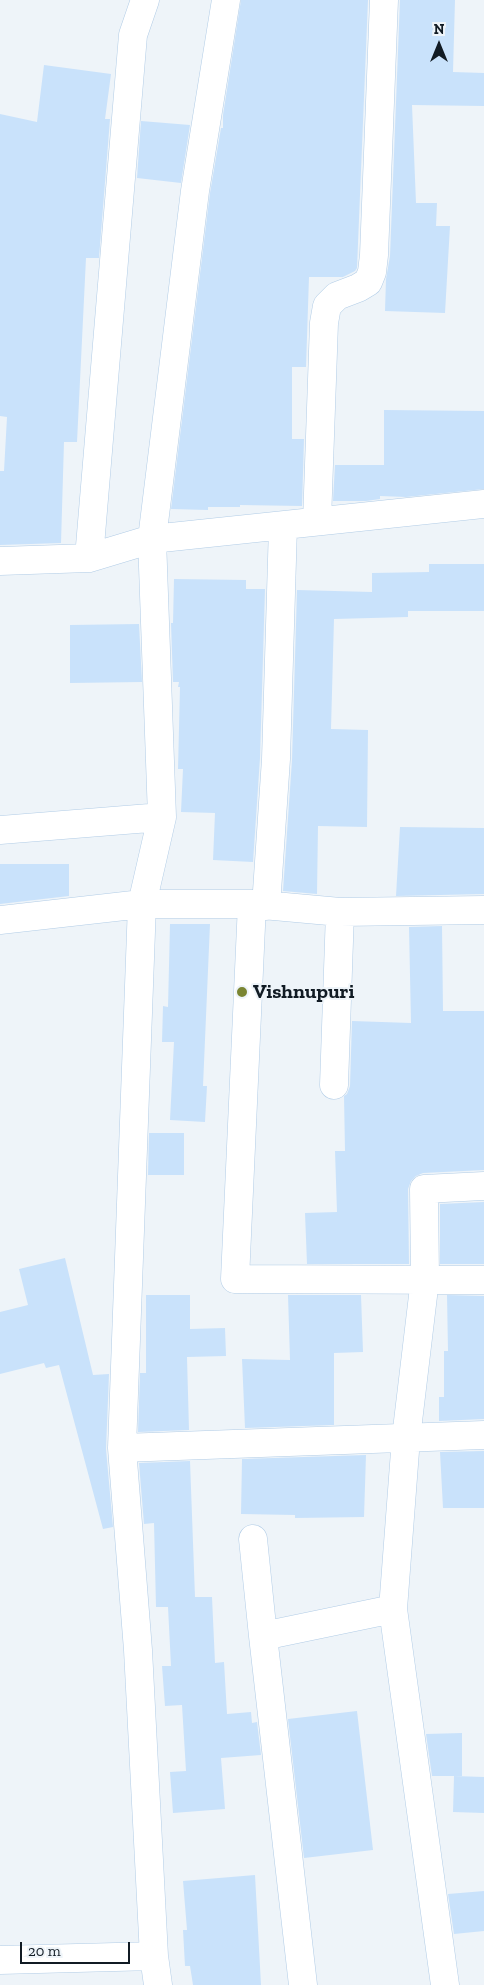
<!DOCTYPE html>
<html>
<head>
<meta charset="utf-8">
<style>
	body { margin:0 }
	#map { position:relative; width:484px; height:1985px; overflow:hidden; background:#eef4f9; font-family:"Zilla Slab",serif }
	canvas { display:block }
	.north { position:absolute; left:414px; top:20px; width:50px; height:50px; -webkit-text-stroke:4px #eef4f9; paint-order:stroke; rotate:0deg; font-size:14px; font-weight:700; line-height:20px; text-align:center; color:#111b24 }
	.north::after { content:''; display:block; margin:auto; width:18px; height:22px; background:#111b24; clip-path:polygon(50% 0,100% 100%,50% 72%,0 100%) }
	.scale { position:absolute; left:20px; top:1942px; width:110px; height:22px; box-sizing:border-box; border:2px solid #111b24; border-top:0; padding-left:6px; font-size:15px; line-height:18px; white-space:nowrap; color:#111b24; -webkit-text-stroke:4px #eef4f9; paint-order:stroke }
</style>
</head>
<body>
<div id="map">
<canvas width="484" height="1985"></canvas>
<div class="north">N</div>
<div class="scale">20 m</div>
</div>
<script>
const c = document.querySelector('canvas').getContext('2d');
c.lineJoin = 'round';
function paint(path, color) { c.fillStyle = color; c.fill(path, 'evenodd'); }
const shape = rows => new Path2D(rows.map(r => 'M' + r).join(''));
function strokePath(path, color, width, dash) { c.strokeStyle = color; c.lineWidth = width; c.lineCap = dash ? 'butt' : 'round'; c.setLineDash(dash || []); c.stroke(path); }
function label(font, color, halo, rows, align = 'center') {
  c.font = font + ' "Zilla Slab",serif'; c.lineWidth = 4; c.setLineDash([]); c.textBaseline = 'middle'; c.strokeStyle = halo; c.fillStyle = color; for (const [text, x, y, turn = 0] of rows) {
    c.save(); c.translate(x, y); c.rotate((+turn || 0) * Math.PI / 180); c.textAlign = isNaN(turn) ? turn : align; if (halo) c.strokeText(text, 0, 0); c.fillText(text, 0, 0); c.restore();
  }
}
paint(shape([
	[241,0,368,0,357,268,355,271,343,277,309,277,306,367,292,367,292,439,304,439,302,506,240,505,240,507,208,507,208,510,171,509,210,193,221,128,223,128,223,115],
	[400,0,455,0,453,72,484,73,484,106,412,105,416,203,437,203,436,226,450,226,445,313,385,311,386,279,390,256],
	[44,65,111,74,105,119,110,119,99,258,86,258,77,442,64,442,61,543,0,545,0,471,4,471,7,417,0,416,0,114,37,122],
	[141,121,190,125,181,183,137,178],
	[384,410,484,411,484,489,406,497,380,496,380,499,366,501,333,501,335,465,384,465],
	[429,564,484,564,484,611,408,611,408,617,334,619,331,729,368,730,367,827,318,826,317,894,283,891,292,760,297,590,372,592,372,573,429,572],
	[174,579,246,580,246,589,265,589,260,758,253,862,213,860,215,813,181,812,183,769,178,769,180,687,178,687,179,682,173,682,171,623,173,623],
	[139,624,142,682,70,683,70,625],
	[400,827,484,828,484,894,396,896],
	[0,864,69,864,69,896,0,904],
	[170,924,210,924,203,1086,207,1086,205,1122,170,1120,174,1042,162,1042,163,1006,168,1007],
	[442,926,443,1011,484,1011,484,1170,423,1173,416,1176,411,1181,408,1189,409,1264,307,1264,305,1213,337,1212,335,1151,345,1151,344,1096,347,1094,350,1086,352,1021,411,1023,409,927],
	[149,1133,184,1133,184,1175,148,1175],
	[484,1202,484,1264,440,1264,440,1204],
	[65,1258,93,1375,109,1374,106,1449,113,1527,103,1529,59,1365,46,1368,44,1363,0,1374,0,1312,28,1305,19,1269],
	[146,1295,190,1295,190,1329,225,1328,226,1356,187,1357,189,1430,138,1432,140,1373,146,1373],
	[288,1295,361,1295,363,1352,334,1353,334,1425,245,1428,242,1359,290,1360],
	[447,1295,484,1296,484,1419,439,1421,439,1397,444,1397,444,1351,448,1351],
	[484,1451,484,1508,443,1508,440,1452],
	[366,1455,364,1517,295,1518,295,1515,241,1514,242,1459],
	[190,1461,195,1597,212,1597,215,1663,224,1662,227,1714,251,1712,252,1723,257,1722,261,1755,221,1758,225,1809,173,1813,170,1772,186,1771,182,1705,165,1706,162,1666,171,1666,168,1607,156,1607,154,1523,144,1524,139,1463],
	[357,1711,373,1850,304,1858,288,1719],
	[462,1733,462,1776,432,1776,426,1734],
	[454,1776,484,1777,484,1813,453,1812],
	[255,1875,261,1985,193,1985,190,1966,185,1966,183,1930,187,1930,183,1881],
	[484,1891,484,1931,454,1934,448,1894]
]), '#c9e2fb');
const minor = shape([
	[317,521,324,323,327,306,337,296,358,288,368,282,372,272,374,255,384,0],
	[89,558,133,35,145,0],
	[0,561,89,558,152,539,484,504],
	[0,830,162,817],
	[252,904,235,1279,484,1280],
	[266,906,276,759,283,526],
	[0,920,142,904,252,904,340,912,484,910],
	[334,1085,340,912],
	[122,1448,142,904,162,817,152,539,195,191,226,0],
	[253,1539,263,1636],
	[154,1956,138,1650,122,1448,484,1435],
	[0,1960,154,1956,158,1985],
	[303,1985,263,1636,393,1609],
	[445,1985,393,1609,406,1438,425,1279,424,1189,484,1186]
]);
strokePath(minor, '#b1cce6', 29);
strokePath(minor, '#fff', 28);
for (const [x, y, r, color] of [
	[242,992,6,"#7a8532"]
]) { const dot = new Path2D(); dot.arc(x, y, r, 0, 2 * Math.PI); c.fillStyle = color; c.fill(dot); strokePath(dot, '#eef4f9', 2); }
label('bold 20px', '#111b24', '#eef4f9', [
	["Vishnupuri",253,992]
], 'left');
</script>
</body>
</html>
